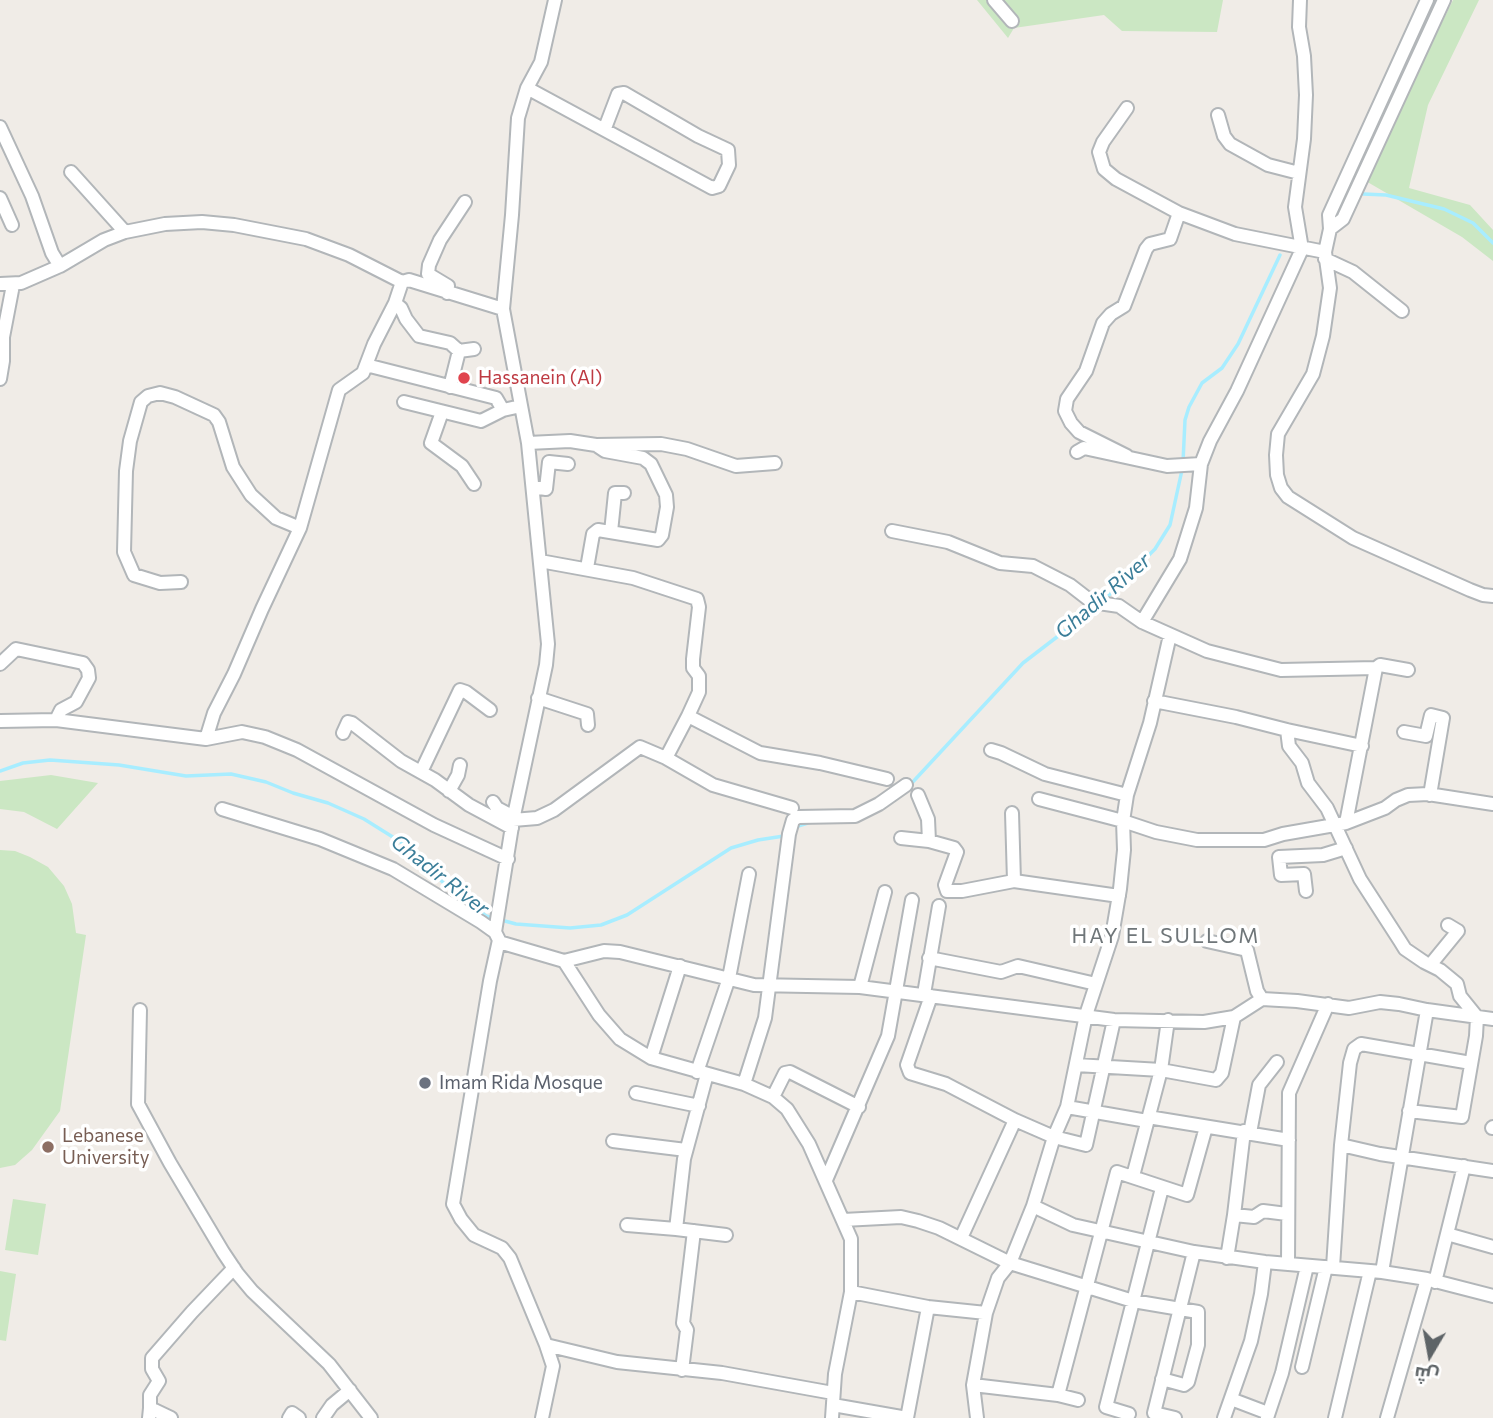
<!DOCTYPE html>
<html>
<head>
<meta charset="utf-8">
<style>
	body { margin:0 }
	#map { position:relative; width:1493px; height:1418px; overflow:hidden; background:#f0ece7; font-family:Commissioner,Cairo,sans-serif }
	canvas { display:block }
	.north { position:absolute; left:1395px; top:1320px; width:70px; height:70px; -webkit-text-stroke:5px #fff; paint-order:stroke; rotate:190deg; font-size:19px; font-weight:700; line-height:28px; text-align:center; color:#5e6467 }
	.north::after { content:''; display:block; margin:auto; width:24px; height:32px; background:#5e6467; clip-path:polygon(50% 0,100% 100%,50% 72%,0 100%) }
</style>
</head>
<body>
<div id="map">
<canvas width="1493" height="1418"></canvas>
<div class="north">ش</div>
</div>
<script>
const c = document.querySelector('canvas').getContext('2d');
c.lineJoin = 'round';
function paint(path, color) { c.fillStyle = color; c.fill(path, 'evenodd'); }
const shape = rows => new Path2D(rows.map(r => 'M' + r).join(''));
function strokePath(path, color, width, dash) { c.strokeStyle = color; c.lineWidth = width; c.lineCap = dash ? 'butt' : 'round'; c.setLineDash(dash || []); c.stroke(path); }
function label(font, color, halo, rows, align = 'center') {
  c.font = font + ' Commissioner,sans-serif'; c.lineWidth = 7; c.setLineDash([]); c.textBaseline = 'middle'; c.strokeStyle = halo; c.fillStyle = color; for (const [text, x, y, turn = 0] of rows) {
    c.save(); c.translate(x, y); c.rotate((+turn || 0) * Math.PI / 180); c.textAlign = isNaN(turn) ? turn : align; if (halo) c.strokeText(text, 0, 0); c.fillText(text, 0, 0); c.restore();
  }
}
paint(shape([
	[977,0,1223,0,1217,32,1122,31,1104,15,1014,28,1008,38],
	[1453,0,1479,0,1428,105,1409,188,1470,205,1493,230,1493,261,1462,237,1364,180],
	[51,775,98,783,57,829,24,812,0,809,0,781],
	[0,850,15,851,30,857,48,867,64,886,72,904,76,933,86,935,60,1111,32,1150,15,1165,0,1168],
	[13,1199,46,1204,38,1255,5,1250],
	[0,1271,16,1274,6,1341,0,1340]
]), '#cbe7c3');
strokePath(shape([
	[1363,194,1386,195,1444,209,1473,223,1493,243],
	[1183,462,1185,420,1189,407,1202,383,1222,368,1238,344,1280,255],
	[1104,600,1155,549,1170,525,1182,470],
	[0,771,23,763,50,760,119,765,186,776,231,774,266,782,293,793,328,803,364,819,420,854,431,871,447,886,486,916,494,918],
	[910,785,1023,663,1096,607],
	[795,827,811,822],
	[501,920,516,924,570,928,601,925,627,915,731,848,758,840,784,836]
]), '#a8edff', 3.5);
const minor = shape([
	[994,0,1012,21],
	[1427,0,1329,215,1330,229,1325,252,1330,288,1323,336,1313,374,1278,434,1276,455,1277,475,1281,488,1288,497,1353,538,1470,590,1483,595,1493,596],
	[527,88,712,188,719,186,729,165,728,150,698,136,624,93,618,94,605,128],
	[1127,108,1103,142,1099,152,1104,169,1116,179,1179,213,1235,234,1325,252],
	[1218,115,1224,136,1230,144,1268,165,1299,173],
	[0,127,32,196,52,253,60,266],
	[71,172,125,232],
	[0,198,12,225],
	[1330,229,1343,219,1444,0],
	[1325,259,1353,272,1402,311],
	[0,284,21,283,60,266,104,240,125,232,165,224,202,222,234,225,306,239,349,255,402,282,409,280,503,309],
	[447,293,448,286,428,274,429,265,440,240,465,202],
	[395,303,401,308,406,319,419,336,450,343,459,351],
	[366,365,496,398,503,410,521,406],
	[0,379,3,361,3,337,13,285],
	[450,387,459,351,474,349],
	[404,402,481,421,503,410],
	[442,412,431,443,462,466,474,484],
	[528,443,570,441,596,445,605,451,643,458,651,464,666,495,667,507,662,535,658,540,598,530,593,534,587,568],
	[596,445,661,444,687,449,736,466,775,463],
	[1077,452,1084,448,1167,466,1201,464],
	[1127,456,1079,432,1071,423,1065,411,1067,399,1086,371,1103,323,1111,314,1124,306,1146,249,1150,244,1170,239,1179,213],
	[533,487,546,489,549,462,568,464],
	[892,531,948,542,1000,563,1033,566,1070,585,1092,602,1119,606,1142,622,1207,651,1281,670,1376,668,1380,665,1408,670],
	[611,532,615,493,624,493],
	[540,561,633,578,697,599,699,607,693,659,693,668,699,676,699,692,688,716],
	[181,582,160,583,134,575,124,552,126,471,130,441,141,402,148,396,160,393,175,397,214,415,219,422,233,467,251,495,276,518,300,528],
	[1142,622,1180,559,1196,508,1201,464,1210,441,1237,391,1302,249,1295,207,1304,139,1306,95,1304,56,1299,27,1300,0],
	[0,664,16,649,83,663,88,670,89,678,76,702,61,710,56,720],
	[538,698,587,714,588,725],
	[1154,701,1236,717,1287,730,1362,746],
	[0,721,56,720,206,739,242,732,265,737,297,750,434,825,508,859],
	[1287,730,1289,746,1302,763,1308,783,1327,808,1360,879,1400,941,1405,949,1424,962,1440,970,1457,984,1460,996,1477,1017,1476,1036,1462,1117,1409,1111],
	[1404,732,1426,736,1431,715,1443,718,1430,795],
	[343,733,348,722,352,723,401,761,435,780,469,805,512,828],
	[206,739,214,713,234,674,262,609,300,528,339,390,363,373,374,344,395,303,402,282],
	[991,750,1001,753,1045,774,1127,795],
	[666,758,688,716,760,753,820,763,887,779],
	[421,772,460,690,466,692,490,710],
	[449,791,458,775,460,765],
	[918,795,928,819,929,841,954,848,957,852,945,885,947,891,962,891,1014,881,1119,896],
	[1039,799,1123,821,1156,832,1197,840,1264,840,1283,834,1346,823,1385,808,1396,800,1408,795,1428,794,1493,804],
	[493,802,497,808,514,817],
	[222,809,320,839,393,869,481,922,495,932,499,940,490,981,453,1204,461,1219,474,1235,502,1248,510,1258,546,1345,553,1366,542,1418],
	[1012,813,1014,881],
	[513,820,537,818,554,810,640,747,666,758,713,785,792,808],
	[1346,823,1376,668],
	[901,838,929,841],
	[1306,891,1304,874,1281,875,1279,857,1323,855,1346,848],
	[495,932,513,820,546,665,548,644,528,443,503,309,512,215,518,118,527,88,541,62,555,0],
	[1207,941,1247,950,1257,991,1262,999],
	[499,942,564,961,599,1015,620,1039,651,1058,744,1084,773,1097,787,1109,809,1144,851,1239,851,1292,835,1374,832,1418],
	[929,958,1001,972,1018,966,1096,984],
	[564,961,604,951,620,952,754,985,860,987,1114,1020,1204,1022,1234,1017,1262,999,1297,1001,1349,1008,1380,1002,1399,1004,1427,1010,1493,1019],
	[1431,964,1458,931,1448,925],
	[860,987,885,892],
	[924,994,939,906],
	[931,996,907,1065,910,1073,946,1084,1015,1120,1054,1137,1086,1145,1114,1020],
	[140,1010,138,1104,170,1163,223,1252,237,1273,252,1291,329,1364,371,1418],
	[651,1058,680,966],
	[1076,1065,1161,1070,1216,1080,1222,1073,1234,1017],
	[697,1072,729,978,749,874],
	[707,1074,684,1159,676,1229,726,1235],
	[744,1084,765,1018,789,834,793,820,798,817,855,816,879,804,906,785],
	[636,1093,699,1106],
	[773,1097,785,1073,790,1072,859,1107],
	[1067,1107,1147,1121],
	[1148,1117,1289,1140],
	[1492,1128,1493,1127],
	[1250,1133,1259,1085,1277,1062],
	[613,1141,686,1150],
	[1341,1145,1350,1063,1354,1049,1361,1044,1471,1063],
	[1464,1166,1447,1234,1493,1247],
	[1133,1176,1161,1070,1168,1020],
	[826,1180,888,1036,912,900],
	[1033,1206,1073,1225,1194,1252,1265,1262,1382,1272,1427,1279,1493,1296],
	[1234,1215,1244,1131],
	[843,1220,901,1217,918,1221,939,1228,1010,1263,1133,1301,1198,1312,1198,1345,1188,1382,1184,1385,1162,1379],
	[627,1225,676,1229],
	[961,1238,1015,1120],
	[1227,1258,1234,1215,1254,1217,1263,1211,1287,1214],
	[1288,1264,1289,1093,1328,1004],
	[1333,1267,1341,1145,1380,1154,1493,1171],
	[1382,1272,1427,1010],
	[1435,1282,1447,1234],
	[851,1292,928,1307,986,1313],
	[546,1345,617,1362,722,1373,833,1393],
	[1302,1367,1326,1267],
	[682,1370,687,1330,683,1323,694,1231],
	[973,1385,1058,1395,1078,1400],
	[1058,1395,1117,1172,1187,1195,1206,1127],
	[1231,1399,1268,1413],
	[833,1405,907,1418,928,1307],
	[150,1408,150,1395,159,1381,152,1369,152,1358,192,1312,234,1268],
	[1129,1414,1106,1407,1162,1188],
	[149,1418,150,1408,171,1418],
	[289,1418,292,1413,299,1418],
	[323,1418,332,1405,350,1390],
	[977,1418,973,1385,986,1313,998,1278,1010,1263,1033,1206,1054,1137,1067,1107,1086,1015,1112,936,1120,889,1124,850,1123,821,1127,795,1150,723,1170,635],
	[1175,1418,1154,1413,1194,1252],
	[1224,1418,1251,1341,1261,1294,1265,1262],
	[1267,1418,1282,1373,1307,1266],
	[1335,1418,1370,1271],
	[1387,1418,1427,1279]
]);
strokePath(minor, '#b2b6b9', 16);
strokePath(minor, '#fff', 12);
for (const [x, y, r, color] of [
	[464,378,7,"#e0444e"],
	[425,1083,7,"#6b7280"],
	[48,1147,7,"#8d6e63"]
]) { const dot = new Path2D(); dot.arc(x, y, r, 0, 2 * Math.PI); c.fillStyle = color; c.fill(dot); strokePath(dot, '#fff', 2.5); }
label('19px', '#be3a42', '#fff', [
	["Hassanein (Al)",478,378]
], 'left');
label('19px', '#5b616d', '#fff', [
	["Imam Rida Mosque",439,1083]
], 'left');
label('19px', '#785e54', '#fff', [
	["Lebanese",62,1136],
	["University",62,1158]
], 'left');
label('italic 21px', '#3a7d98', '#fff', [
	["Ghadir River",1103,596,-41],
	["Ghadir River",440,875,38]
]);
c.letterSpacing = '2px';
label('21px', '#6f7679', '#fff', [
	["HAY EL SULLOM",1166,936]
]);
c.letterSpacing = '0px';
</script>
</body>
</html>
